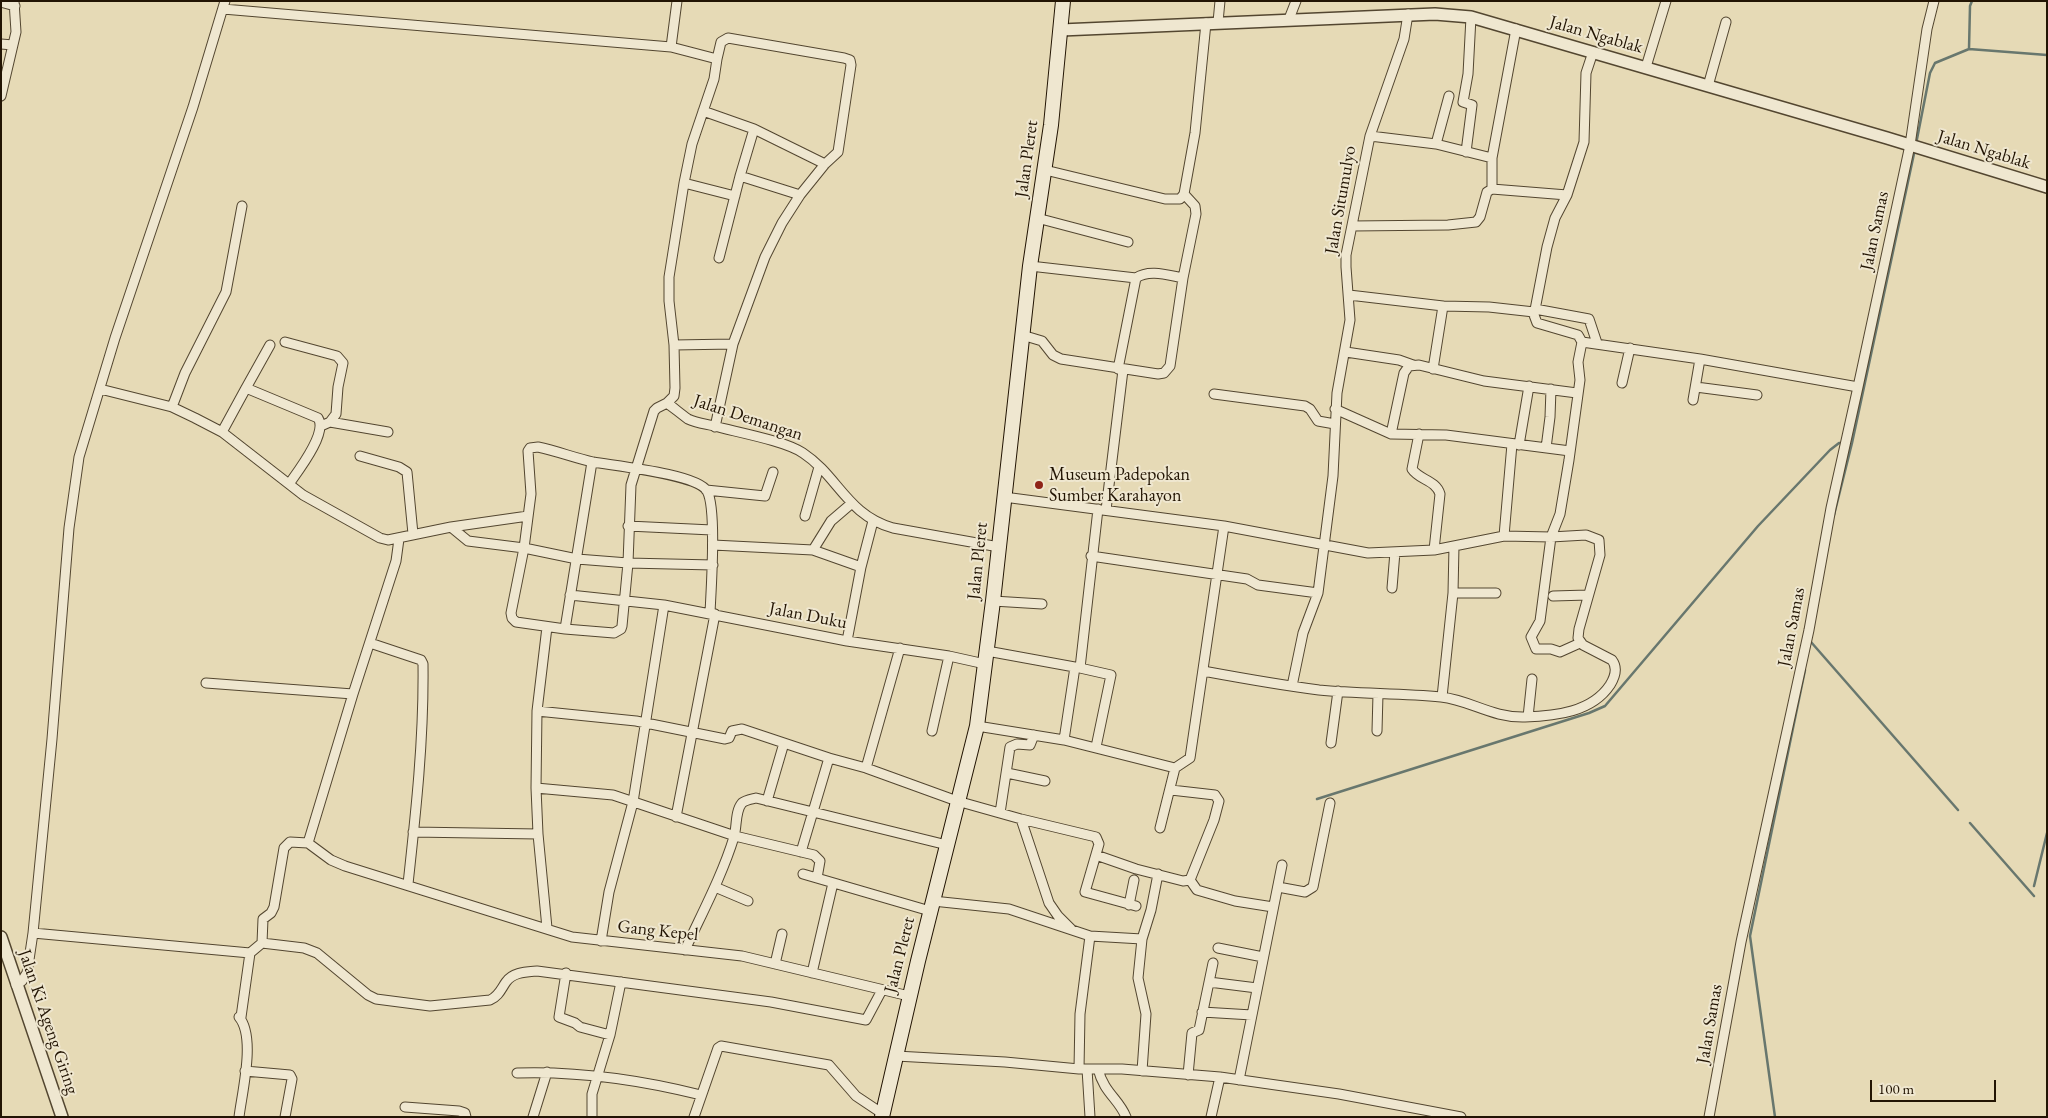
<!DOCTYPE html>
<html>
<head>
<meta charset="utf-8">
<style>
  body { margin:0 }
  #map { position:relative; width:2048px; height:1118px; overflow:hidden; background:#e6dab6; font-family:"EB Garamond",serif }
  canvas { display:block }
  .frame { position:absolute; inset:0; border:2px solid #221403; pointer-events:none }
  .scale { position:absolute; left:1870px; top:1080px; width:126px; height:22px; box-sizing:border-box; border:2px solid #221403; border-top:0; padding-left:6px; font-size:15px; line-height:18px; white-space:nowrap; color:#221403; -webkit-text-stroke:4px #efe7d0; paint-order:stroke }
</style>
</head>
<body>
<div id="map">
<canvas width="2048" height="1118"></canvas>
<div class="frame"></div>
<div class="scale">100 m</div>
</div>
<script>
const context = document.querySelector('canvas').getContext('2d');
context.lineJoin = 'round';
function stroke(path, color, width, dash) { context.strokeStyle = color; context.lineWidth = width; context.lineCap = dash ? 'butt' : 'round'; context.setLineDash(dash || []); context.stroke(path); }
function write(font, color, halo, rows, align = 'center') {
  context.font = font + ' "EB Garamond",serif'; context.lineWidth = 4; context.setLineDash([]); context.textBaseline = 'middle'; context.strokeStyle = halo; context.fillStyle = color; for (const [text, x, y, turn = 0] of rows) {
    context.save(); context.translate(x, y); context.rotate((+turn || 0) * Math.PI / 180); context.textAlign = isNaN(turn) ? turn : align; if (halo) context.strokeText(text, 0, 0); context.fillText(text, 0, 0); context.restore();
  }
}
stroke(new Path2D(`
  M 1969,49 L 2047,55
  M 1916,144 L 1930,73 L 1935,63 L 1969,49 L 1970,6 L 1972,1
  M 1834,515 L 1852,443 L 1915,149
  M 1811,642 L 1958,810
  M 1317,799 L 1589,713 L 1605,706 L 1758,526 L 1830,450 L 1839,443 L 1843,443
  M 1970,823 L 2034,896
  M 2034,886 L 2047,833
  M 1775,1117 L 1750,936 L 1805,670`), '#68776e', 2.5);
const minor = new Path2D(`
  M 677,1 L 671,47 L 717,59 L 714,79 L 692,144 L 684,183 L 669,277 L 669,301 L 674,345 L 675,388 L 674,396 L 667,403 C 674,408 681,414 688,419 C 696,423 706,424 714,426 C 736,432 786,441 803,453 C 838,476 847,515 893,528 L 999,547
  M 1,2 L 15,6
  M 223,9 L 671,47
  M 1289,19 L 1296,1
  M 1218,22 L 1220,1
  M 1,44 L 13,45
  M 1646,67 L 1666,1
  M 1708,86 L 1726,22
  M 1,96 L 16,32 L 14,1
  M 703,111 L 754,129 L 825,164
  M 1370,136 L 1436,144 L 1492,158
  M 1436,144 L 1449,96
  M 1466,152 L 1472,105 L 1463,102 L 1468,74 L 1471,17
  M 1045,170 L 1165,199 L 1180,199 L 1184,194 L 1195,133 L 1206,23
  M 740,176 L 800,195
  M 684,183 L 735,196
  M 1492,189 L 1567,195
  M 1037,218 L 1128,242
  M 1352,226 L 1448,225 L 1476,222 L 1480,217 L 1487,192 L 1492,189 L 1492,158 L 1516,29
  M 719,258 L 740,176 L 754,129
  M 1030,266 L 1136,278 C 1149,269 1167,275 1183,278
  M 1349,295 L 1443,306 L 1489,307 L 1534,312
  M 1535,309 L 1589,319 L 1597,343
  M 1022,335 L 1042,341 L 1053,355 L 1061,359 L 1158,374 L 1164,373 L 1170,366 L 1183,278 L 1196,214 L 1195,206 L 1184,194
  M 285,342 L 337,356 L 343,363 L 338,387 L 336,414 L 330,422 L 321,426
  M 1582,342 L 1700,359 L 1858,387
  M 674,345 L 733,344
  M 1346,352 L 1399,360 L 1413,365
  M 1118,369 L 1136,278
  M 1433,369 L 1443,306
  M 1622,383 L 1630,348
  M 1696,387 L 1757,395
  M 246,388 L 270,345
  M 100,389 L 172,407 L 195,418 L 222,432 L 303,495 L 380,538 L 388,540 L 451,527 L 528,516
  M 1214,394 L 1305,406 L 1310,409 L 1318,421 L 1335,424
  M 1693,400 L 1700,359
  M 172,407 L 185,373 L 226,292 L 242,206
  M 1335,409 L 1391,434 L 1446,435 L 1570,451
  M 330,422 L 388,432
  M 715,427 L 733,344 L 765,257 L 782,223 L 800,195 L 825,164 L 838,152 L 851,65 L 850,60 L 844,58 L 728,38 L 721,42 L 717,59
  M 222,432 L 246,388 L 318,418 C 328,433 298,471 289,484
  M 1391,434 L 1404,373 L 1409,366 L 1419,365 L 1484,381 L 1577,393
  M 1419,434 L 1412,469 C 1419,480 1436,480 1440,494 L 1434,550
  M 1519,445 L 1529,386
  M 1546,448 L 1550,417 L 1551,389
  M 360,456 L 399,467 L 407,472 L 413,534
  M 706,490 L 765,496 L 773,472
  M 1004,497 L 1224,526 L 1368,553 L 1434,550 L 1504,536 L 1551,537 L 1586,535 L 1599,540 L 1600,555 L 1579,629 L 1578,638 L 1583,645 L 1612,660 C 1618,668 1615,677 1610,685 C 1592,712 1556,716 1525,717 C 1492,718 1470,700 1441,697 C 1400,693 1359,694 1319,690 C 1280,685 1241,678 1203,671
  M 1106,510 L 1123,370
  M 805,516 L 819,467
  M 628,526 L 712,530
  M 451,527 L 468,541 L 524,548 L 511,613 L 512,618 L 516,622 L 565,629 L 614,633 L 621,629 L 622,626 L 628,563 L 631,485 L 654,411 L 657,408 L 667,403
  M 1504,536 L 1512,444
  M 713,545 L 813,550 L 861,567
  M 813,550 L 831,521 L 852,503
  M 1091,556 L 1247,579 L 1258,585 L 1318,593
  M 1392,588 L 1395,552
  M 1453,593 L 1496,593
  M 570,595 L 664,605 L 847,641 L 949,656 L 985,664
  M 1553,596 L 1588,595
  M 993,601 L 1042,604
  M 710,613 C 711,590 717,508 707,491 C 697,474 615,466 593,462 C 575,458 557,451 538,447 L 530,448 L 528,451 L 531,494 L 524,548 L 577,559 L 628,563 L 713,565
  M 547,627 L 537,711 L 636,721 L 725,739 L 729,738 L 732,731 L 742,729 L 829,758
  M 565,629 L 592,462
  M 847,641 L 861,567 L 873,521
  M 370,643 L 421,660 L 423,664 C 424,738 416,811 408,884
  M 1580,643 L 1560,652 L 1551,649 L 1536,649 L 1531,637 L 1540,621 L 1551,537 L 1560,514 L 1569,460 L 1580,380 L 1578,362 L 1582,342 L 1578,335 L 1537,323 L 1534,315 L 1547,247 L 1555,218 L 1567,195 L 1584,142 L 1586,73 L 1593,52
  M 987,651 L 1080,668 L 1111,675 L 1096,747
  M 1080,668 L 1098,509
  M 206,683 L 353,694
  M 1292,686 L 1303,633 L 1318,593 L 1333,476 L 1337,393 L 1350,320 L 1346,267 L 1346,255 L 1370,136 L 1404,39 L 1408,14
  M 1442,697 L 1453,593 L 1454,546
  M 537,711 L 536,788 L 538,834 L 547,928
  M 1528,717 L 1532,679
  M 977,726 L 1064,740 L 1175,768
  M 932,731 L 949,656
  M 1377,731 L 1378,694
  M 1064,740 L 1075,667
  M 1331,743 L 1338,691
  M 866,768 L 900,648
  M 1007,773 L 1045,781
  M 536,788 L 613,795 L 735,836 L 814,855 L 820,861 L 817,878
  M 767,801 L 784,743
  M 1000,813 L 1010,747 L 1017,744 L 1030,745 L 1034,735
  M 676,817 L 715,614
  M 1021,819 L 1049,903 L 1058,916 L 1071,929
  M 1160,828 L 1175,768 L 1190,758 L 1224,526
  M 413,832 L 538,834
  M 308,843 L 331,860 L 345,866 L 572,937 L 742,956 L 909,996
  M 801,852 L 829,758 L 866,768 L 957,801 L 1021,819 L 1096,837 L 1099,844 L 1085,892 L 1136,906
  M 1096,855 L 1136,869 L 1183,881 L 1190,880 L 1214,820 L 1219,801 L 1215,795 L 1171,790
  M 803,874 L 930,911
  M 1190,880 L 1197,890 L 1235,901 L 1273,907
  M 715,887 L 748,901
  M 1278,887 L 1305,892 L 1313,887 L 1330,803
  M 933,901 L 1009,909 L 1090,936
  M 1129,905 L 1134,880
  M 33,933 L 250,953
  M 601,941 L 609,892 L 633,802 L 664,605
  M 262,943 L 304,948 L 317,953 L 368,995 L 376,999 L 430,1006 L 490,1000 C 499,996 501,989 506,982 C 513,972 526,972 537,971 L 771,1002 L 866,1020 L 882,990
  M 1218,948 L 1263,957
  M 685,950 C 702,913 722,876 734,837 C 737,827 735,811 742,803 C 745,800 752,799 756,798 L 947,845
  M 775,964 L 782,934
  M 566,973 L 559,1017 L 575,1023 L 580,1027 L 610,1035
  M 812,973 L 833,883
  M 1209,982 L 1257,988
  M 16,985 L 22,981 L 27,973 L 33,933 L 52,739 L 69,528 L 79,457 L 115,338 L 193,107 L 225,1
  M 1202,1012 L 1252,1015
  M 896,1056 L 1005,1062 L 1079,1069 L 1122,1069 L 1220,1077 L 1339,1094 L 1461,1117
  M 1079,1069 L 1080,1014 L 1090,936 L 1142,939
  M 1087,1069 L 1090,1117
  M 1098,1069 C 1104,1093 1119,1099 1126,1117
  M 245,1071 L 290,1075 L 292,1079 L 285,1117
  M 1142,1071 L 1146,1014 L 1138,978 L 1142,939 L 1151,910 L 1158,874
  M 517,1073 C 579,1071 641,1080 701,1095
  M 1188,1075 L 1192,1033 L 1199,1030 L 1213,963
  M 1239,1080 L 1282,865
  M 405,1107 L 459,1111 L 465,1113 L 466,1117
  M 239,1117 C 242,1092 256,1037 239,1017 L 241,1017 L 250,953 L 262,943 L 263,919 L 271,913 L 274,907 L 284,848 L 290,842 L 308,843 L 353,694 L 396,561 L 399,539
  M 533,1117 L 547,1072
  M 592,1117 L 592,1094 L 610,1035 L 621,982
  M 694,1117 L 718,1048 L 721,1046 L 829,1065 L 856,1096 L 883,1114
  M 1211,1117 L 1220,1077
  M 1709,1117 L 1741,942 L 1809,630 L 1831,508 L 1858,387 L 1910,145 L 1927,29 L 1934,1`);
const tertiary = new Path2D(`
  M 1061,30 L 1435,14 L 1471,17 L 1887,138 L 2047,187
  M 1,937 L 62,1117`);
const secondary = new Path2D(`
  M 882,1117 L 918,961 L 977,726 L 993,601 L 1030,266 L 1051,125 L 1063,1`);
stroke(minor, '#534630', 11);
stroke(tertiary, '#534630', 14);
stroke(secondary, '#221403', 16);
stroke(minor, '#efe7d0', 9);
stroke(tertiary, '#efe7d0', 11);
stroke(secondary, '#efe7d0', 14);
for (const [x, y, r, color] of [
  [1039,485,5,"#8f2418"]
]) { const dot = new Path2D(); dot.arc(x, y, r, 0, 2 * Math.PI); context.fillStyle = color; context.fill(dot); stroke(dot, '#efe7d0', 2); }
write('18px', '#221403', '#efe7d0', [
  ["Jalan Ngablak",1596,35,16],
  ["Jalan Ngablak",1984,150,17],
  ["Jalan Pleret",1027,159,-82],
  ["Jalan Situmulyo",1341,200,-80],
  ["Jalan Samas",1875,231,-78],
  ["Jalan Demangan",748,418,18],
  ["Jalan Pleret",978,561,-84],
  ["Jalan Duku",808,616,11],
  ["Jalan Samas",1792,627,-79],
  ["Gang Kepel",658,931,6],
  ["Jalan Pleret",900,955,-76],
  ["Jalan Ki Ageng Giring",48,1022,71],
  ["Jalan Samas",1710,1024,-80]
]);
write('18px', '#221403', '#efe7d0', [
  ["Museum Padepokan",1049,475],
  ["Sumber Karahayon",1049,496]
], 'left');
</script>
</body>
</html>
